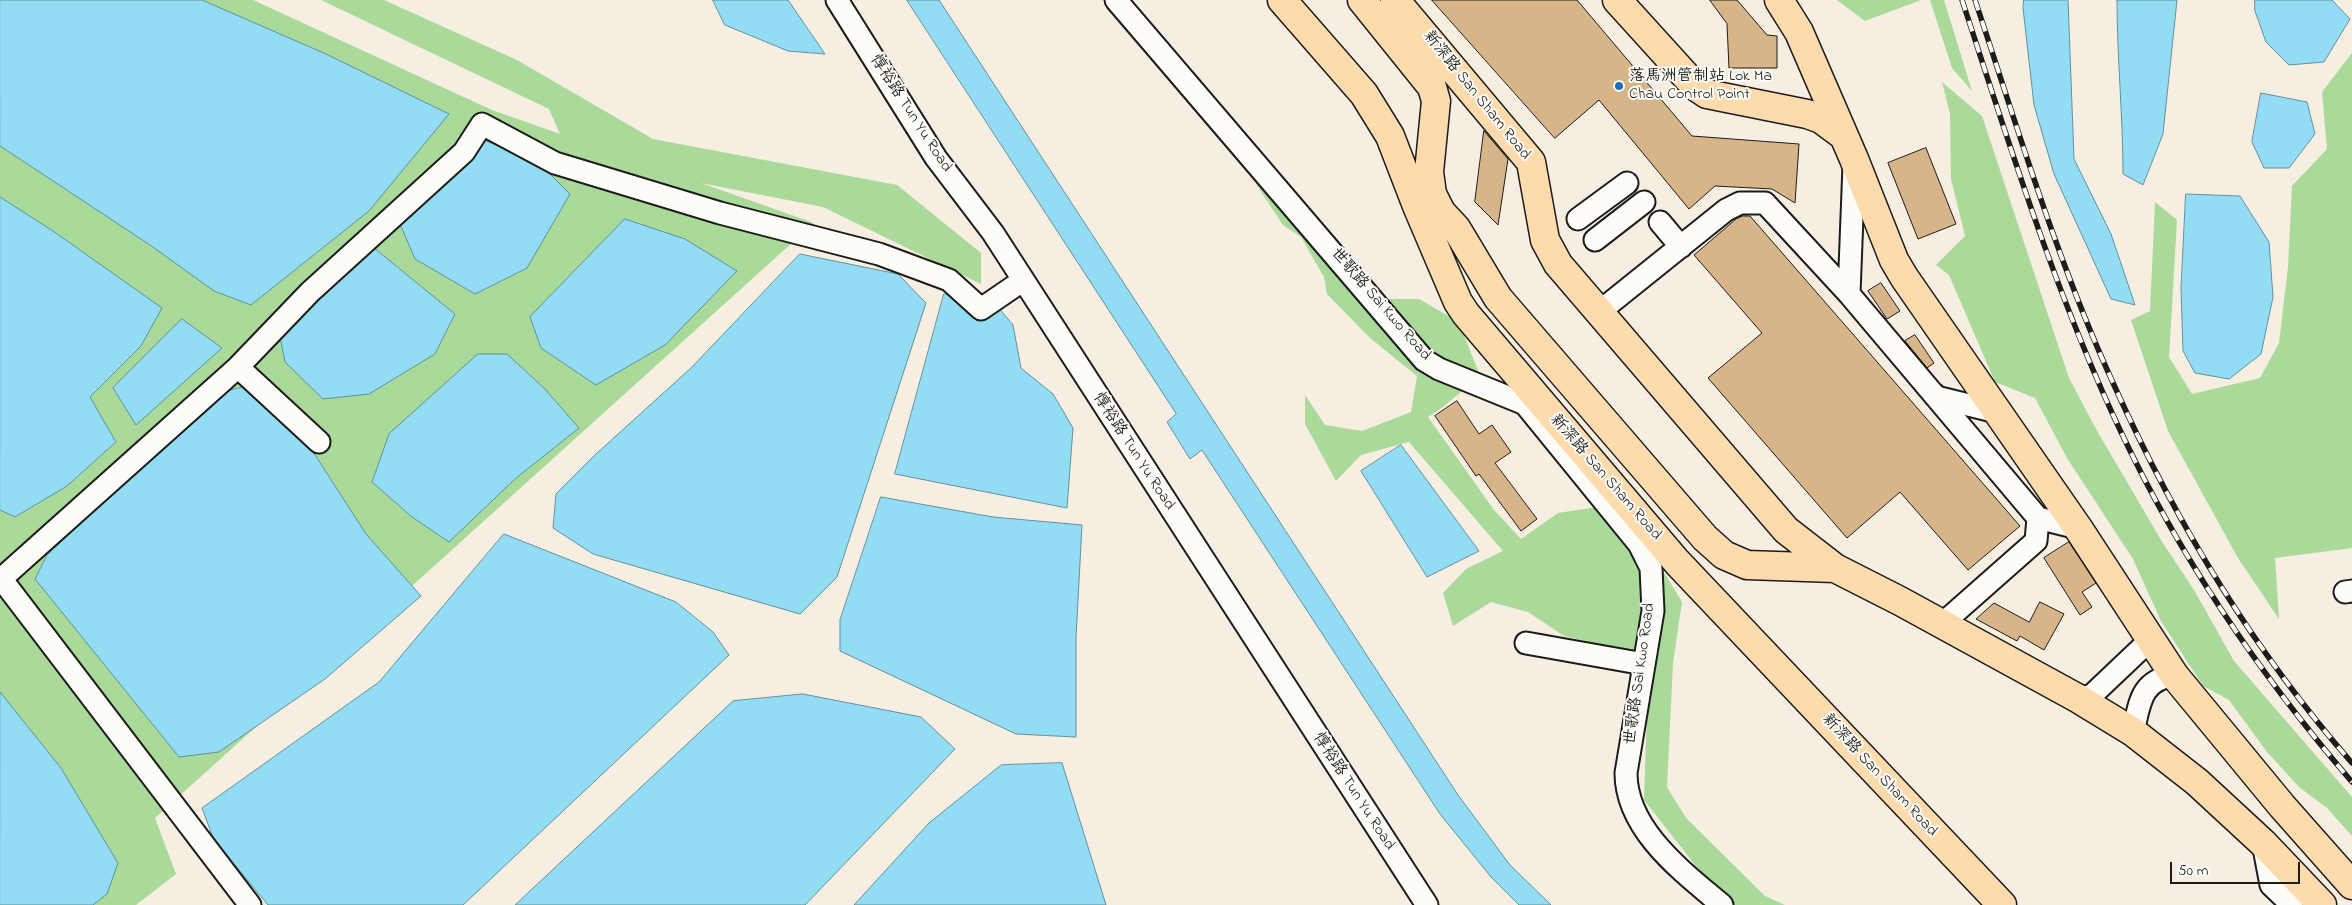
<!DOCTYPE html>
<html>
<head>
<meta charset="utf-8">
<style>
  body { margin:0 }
  #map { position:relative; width:2352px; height:905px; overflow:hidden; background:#f5eee1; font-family:"Indie Flower",sans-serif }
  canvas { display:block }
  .scale { position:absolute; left:2170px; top:862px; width:130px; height:22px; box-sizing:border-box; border:2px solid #1c1c1c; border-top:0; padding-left:6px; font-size:15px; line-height:18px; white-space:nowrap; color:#1c1c1c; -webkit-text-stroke:4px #fdfcf7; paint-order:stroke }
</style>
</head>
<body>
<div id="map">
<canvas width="2352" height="905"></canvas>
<div class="scale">50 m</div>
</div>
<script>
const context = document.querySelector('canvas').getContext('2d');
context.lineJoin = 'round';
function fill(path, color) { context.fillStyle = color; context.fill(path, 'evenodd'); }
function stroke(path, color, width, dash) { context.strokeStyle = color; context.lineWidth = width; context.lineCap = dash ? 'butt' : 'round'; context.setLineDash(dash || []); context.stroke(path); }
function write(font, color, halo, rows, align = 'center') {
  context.font = font + ' "Indie Flower","LXGW WenKai TC",sans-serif'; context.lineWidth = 4; context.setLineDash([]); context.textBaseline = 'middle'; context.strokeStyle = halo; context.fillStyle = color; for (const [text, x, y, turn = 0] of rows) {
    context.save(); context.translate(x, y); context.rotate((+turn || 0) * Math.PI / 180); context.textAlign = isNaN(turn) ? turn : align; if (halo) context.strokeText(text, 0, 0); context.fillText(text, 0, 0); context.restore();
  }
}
fill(new Path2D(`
  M 0,0 L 253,0 L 492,110 L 560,134 L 549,109 L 321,0 L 384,0 L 517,60 L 653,139 L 897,185 L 981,253 L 981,284 L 823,207 L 701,183 L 814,223 L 155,818 L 176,874 L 136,905 L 0,905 Z
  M 1837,0 L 1921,0 L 1865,21 Z
  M 1930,0 L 1944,0 L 1972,91 L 1952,68 Z
  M 2352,53 L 2352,548 L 2275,558 L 2279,619 L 2238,558 L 2168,431 L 2131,320 L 2150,311 L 2155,202 L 2177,220 L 2169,357 L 2192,394 L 2260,378 L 2279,343 L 2288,267 L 2292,186 L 2327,149 L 2322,92 Z
  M 1942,82 L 1982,116 L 2069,378 L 2096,429 L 2161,540 L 2194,590 L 2234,661 L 2352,797 L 2352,836 L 2327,808 L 2299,787 L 2267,752 L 2229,700 L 2203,686 L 2161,621 L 2133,559 L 2067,458 L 2035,398 L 1995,382 L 1949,275 L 1936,265 L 1965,236 L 1951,179 L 1950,114 Z
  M 1268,168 L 1378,299 L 1419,299 L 1459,322 L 1480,376 L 1443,407 L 1428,417 L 1494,510 L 1521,539 L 1558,513 L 1597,507 L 1655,558 L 1682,602 L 1673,663 L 1667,787 L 1686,818 L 1765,896 L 1785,905 L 1734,905 L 1714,889 L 1644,800 L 1648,682 L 1624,650 L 1564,636 L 1528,612 L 1491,602 L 1453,626 L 1443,593 L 1466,569 L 1503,551 L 1409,442 L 1361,455 L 1336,481 L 1305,424 L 1305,395 L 1325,425 L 1362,431 L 1411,412 L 1417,376 L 1370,338 L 1327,294 L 1324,277 L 1301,237 L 1283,225 L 1256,184 Z`), '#a9da9a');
const water = new Path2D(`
  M 0,0 L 202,0 L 326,54 L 449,114 L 369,211 L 251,305 L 214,291 L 150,245 L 0,146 Z
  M 713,0 L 788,0 L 825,54 L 788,51 L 725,25 Z
  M 907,0 L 939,0 L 1458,795 L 1510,865 L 1551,905 L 1519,905 L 1491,877 L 1440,814 L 1202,450 L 1190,459 L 1167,422 L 1176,414 Z
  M 2024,0 L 2068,0 L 2074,159 L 2111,234 L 2135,305 L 2111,299 L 2054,174 L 2034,105 L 2023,8 Z
  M 2117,0 L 2177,0 L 2163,134 L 2143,185 L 2123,174 C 2123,116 2117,58 2117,0 Z
  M 2255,0 L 2332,0 L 2350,19 L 2324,62 L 2289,65 L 2266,42 L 2255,11 Z
  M 2261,93 L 2307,102 L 2315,134 L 2289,168 L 2264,168 L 2252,142 Z
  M 469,134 L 538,162 L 570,194 L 527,268 L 475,294 L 415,259 L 397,217 Z
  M 2186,194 L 2240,196 L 2269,242 L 2273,297 L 2261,354 L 2229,379 L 2195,373 L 2183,351 L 2181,288 Z
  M 0,197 L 53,231 L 162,308 L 141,346 L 90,397 L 116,442 L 67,486 L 15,517 L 0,510 Z
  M 625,219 L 685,239 L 737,271 L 665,345 L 596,385 L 541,348 L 530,317 Z
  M 374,248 L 455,314 L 435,354 L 369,394 L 323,399 L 285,362 L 280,337 Z
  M 800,254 L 898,274 L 926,303 L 837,577 L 800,614 L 593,554 L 553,528 L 556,494 L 596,454 L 691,368 Z
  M 944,294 L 987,294 L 1013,325 L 1021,368 L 1053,394 L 1073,428 L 1067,508 L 895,474 Z
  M 182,319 L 222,348 L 136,425 L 113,388 Z
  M 478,354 L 507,354 L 544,388 L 579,428 L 515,479 L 449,542 L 412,517 L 372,482 L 389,434 Z
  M 268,382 L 366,534 L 421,596 L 325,679 L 219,752 L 179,757 L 35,579 L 47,555 L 221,392 Z
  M 1401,445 L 1479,551 L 1427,577 L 1361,471 Z
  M 881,497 L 993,517 L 1082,525 L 1076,637 L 1076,737 L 1016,734 L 840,651 L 840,620 Z
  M 504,534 L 676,602 L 713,632 L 729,655 L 463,905 L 268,905 L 214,840 L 202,808 L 379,682 Z
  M 0,692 L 61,768 L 118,863 L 107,894 L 93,905 L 0,905 Z
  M 803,694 L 921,717 L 955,749 L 805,905 L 515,905 L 733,701 Z
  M 1062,763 L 1106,905 L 854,905 L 929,823 L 1001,765 Z`);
fill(water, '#92ddf3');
stroke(water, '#63909d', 1);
const building = new Path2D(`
  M 1432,0 L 1577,0 L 1692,136 L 1799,144 L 1795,203 L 1772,189 L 1715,186 L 1689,209 L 1599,100 L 1555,138 Z
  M 1710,0 L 1737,0 L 1767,35 L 1777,36 L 1777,68 L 1729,68 L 1727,24 Z
  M 1484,131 L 1508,159 L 1498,225 L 1475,202 Z
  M 1926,148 L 1956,224 L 1918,239 L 1888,163 Z
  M 1743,216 L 1750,216 L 2020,526 L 1968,570 L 1900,492 L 1847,538 L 1708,378 L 1762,333 L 1694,255 L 1736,219 Z
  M 1881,283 L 1900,311 L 1887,319 L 1868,291 Z
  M 1915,335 L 1934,363 L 1927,368 L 1905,341 Z
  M 1457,401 L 1479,434 L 1492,425 L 1511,452 L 1495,463 L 1537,519 L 1521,531 L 1479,474 L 1476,476 L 1435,416 Z
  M 2069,542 L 2096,583 L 2082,592 L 2092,607 L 2080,615 L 2044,558 Z
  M 2040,602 L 2064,614 L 2044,650 L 2020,636 L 2017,641 L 1976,619 L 1994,603 L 2029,622 Z`);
fill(building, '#d7b589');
stroke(building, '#1c1c1c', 1);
const minor = new Path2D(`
  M 837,0 L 936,158 L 993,233 L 1427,905
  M 1116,0 L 1424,360 L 1439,369 L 1525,404 L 1639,544 L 1651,568 L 1653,611 L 1626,773 C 1626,830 1683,872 1722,905
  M 1578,219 L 1627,183
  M 1660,222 L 1681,247
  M 1595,240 L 1644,202
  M 1849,294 L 1854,165
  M 1599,312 L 1726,210 L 1740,203 L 1765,203 L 1849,294 L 2038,518 L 2078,528
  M 238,367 L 319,442
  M 1934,394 L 1936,397 L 1997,412
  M 0,577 L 250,905
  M 0,580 L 238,367 L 310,292 L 464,152 L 482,124 L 555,163 L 720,213 L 879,254 L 949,280 L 981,309 L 1022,281
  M 2345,592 L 2352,591
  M 1942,624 L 2036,541 L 2038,518
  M 1526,643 L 1644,664
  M 2079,699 L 2092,695 L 2150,640
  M 2133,732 C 2140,703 2140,681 2174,675
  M 2263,843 L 2271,885 L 2292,905`);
const major = new Path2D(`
  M 1282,0 L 1364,94 L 1390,136 L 1417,206 L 1458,302 L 1466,314 L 1677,562 L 2002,905
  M 1362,0 L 1432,87 L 1436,101 L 1429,172 L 1432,194 L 1441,212 L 1456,228 L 1498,298 L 1705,538 L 1724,555 L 1747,565 L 1835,568
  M 1395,0 L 1531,162 L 1545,240 L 1558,264 L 1786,530 L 1835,568 L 1900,601 L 2079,699 L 2133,732 L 2197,782 L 2263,843 L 2322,905
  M 1617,0 L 1695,86 L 1707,94 L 1807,114 L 1821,119 L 1844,136
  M 1779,0 L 1799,32 L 1854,159 L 1894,260 L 1904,277 L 2078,528 L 2174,675 L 2282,806 L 2352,885`);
stroke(minor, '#1c1c1c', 25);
stroke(major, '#1c1c1c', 31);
stroke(minor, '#fdfcf7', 21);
stroke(major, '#fedbac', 28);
const rail = new Path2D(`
  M 1962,0 C 2010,146 2055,293 2121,432 C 2181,559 2261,676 2352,782
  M 1975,0 C 2018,129 2057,261 2114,385 C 2175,521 2254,651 2352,763`);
stroke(rail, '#1c1c1c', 5.5);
stroke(rail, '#fdfcf7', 4, [11]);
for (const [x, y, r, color] of [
  [1619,86,5,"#1f6fb2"]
]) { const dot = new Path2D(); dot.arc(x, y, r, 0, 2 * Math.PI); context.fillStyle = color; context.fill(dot); stroke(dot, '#fdfcf7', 2); }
write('16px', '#1c1c1c', '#fdfcf7', [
  ["落馬洲管制站 Lok Ma",1629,77],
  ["Chau Control Point",1629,95]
], 'left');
write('16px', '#1c1c1c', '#fdfcf7', [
  ["新深路 San Sham Road",1476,96,51],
  ["惇裕路 Tun Yu Road",910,114,57],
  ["世歌路 Sai Kwo Road",1380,305,49],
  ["惇裕路 Tun Yu Road",1133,452,57],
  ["新深路 San Sham Road",1605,478,49],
  ["世歌路 Sai Kwo Road",1641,674,-82],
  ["新深路 San Sham Road",1879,776,47],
  ["惇裕路 Tun Yu Road",1353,792,57]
]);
</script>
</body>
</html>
